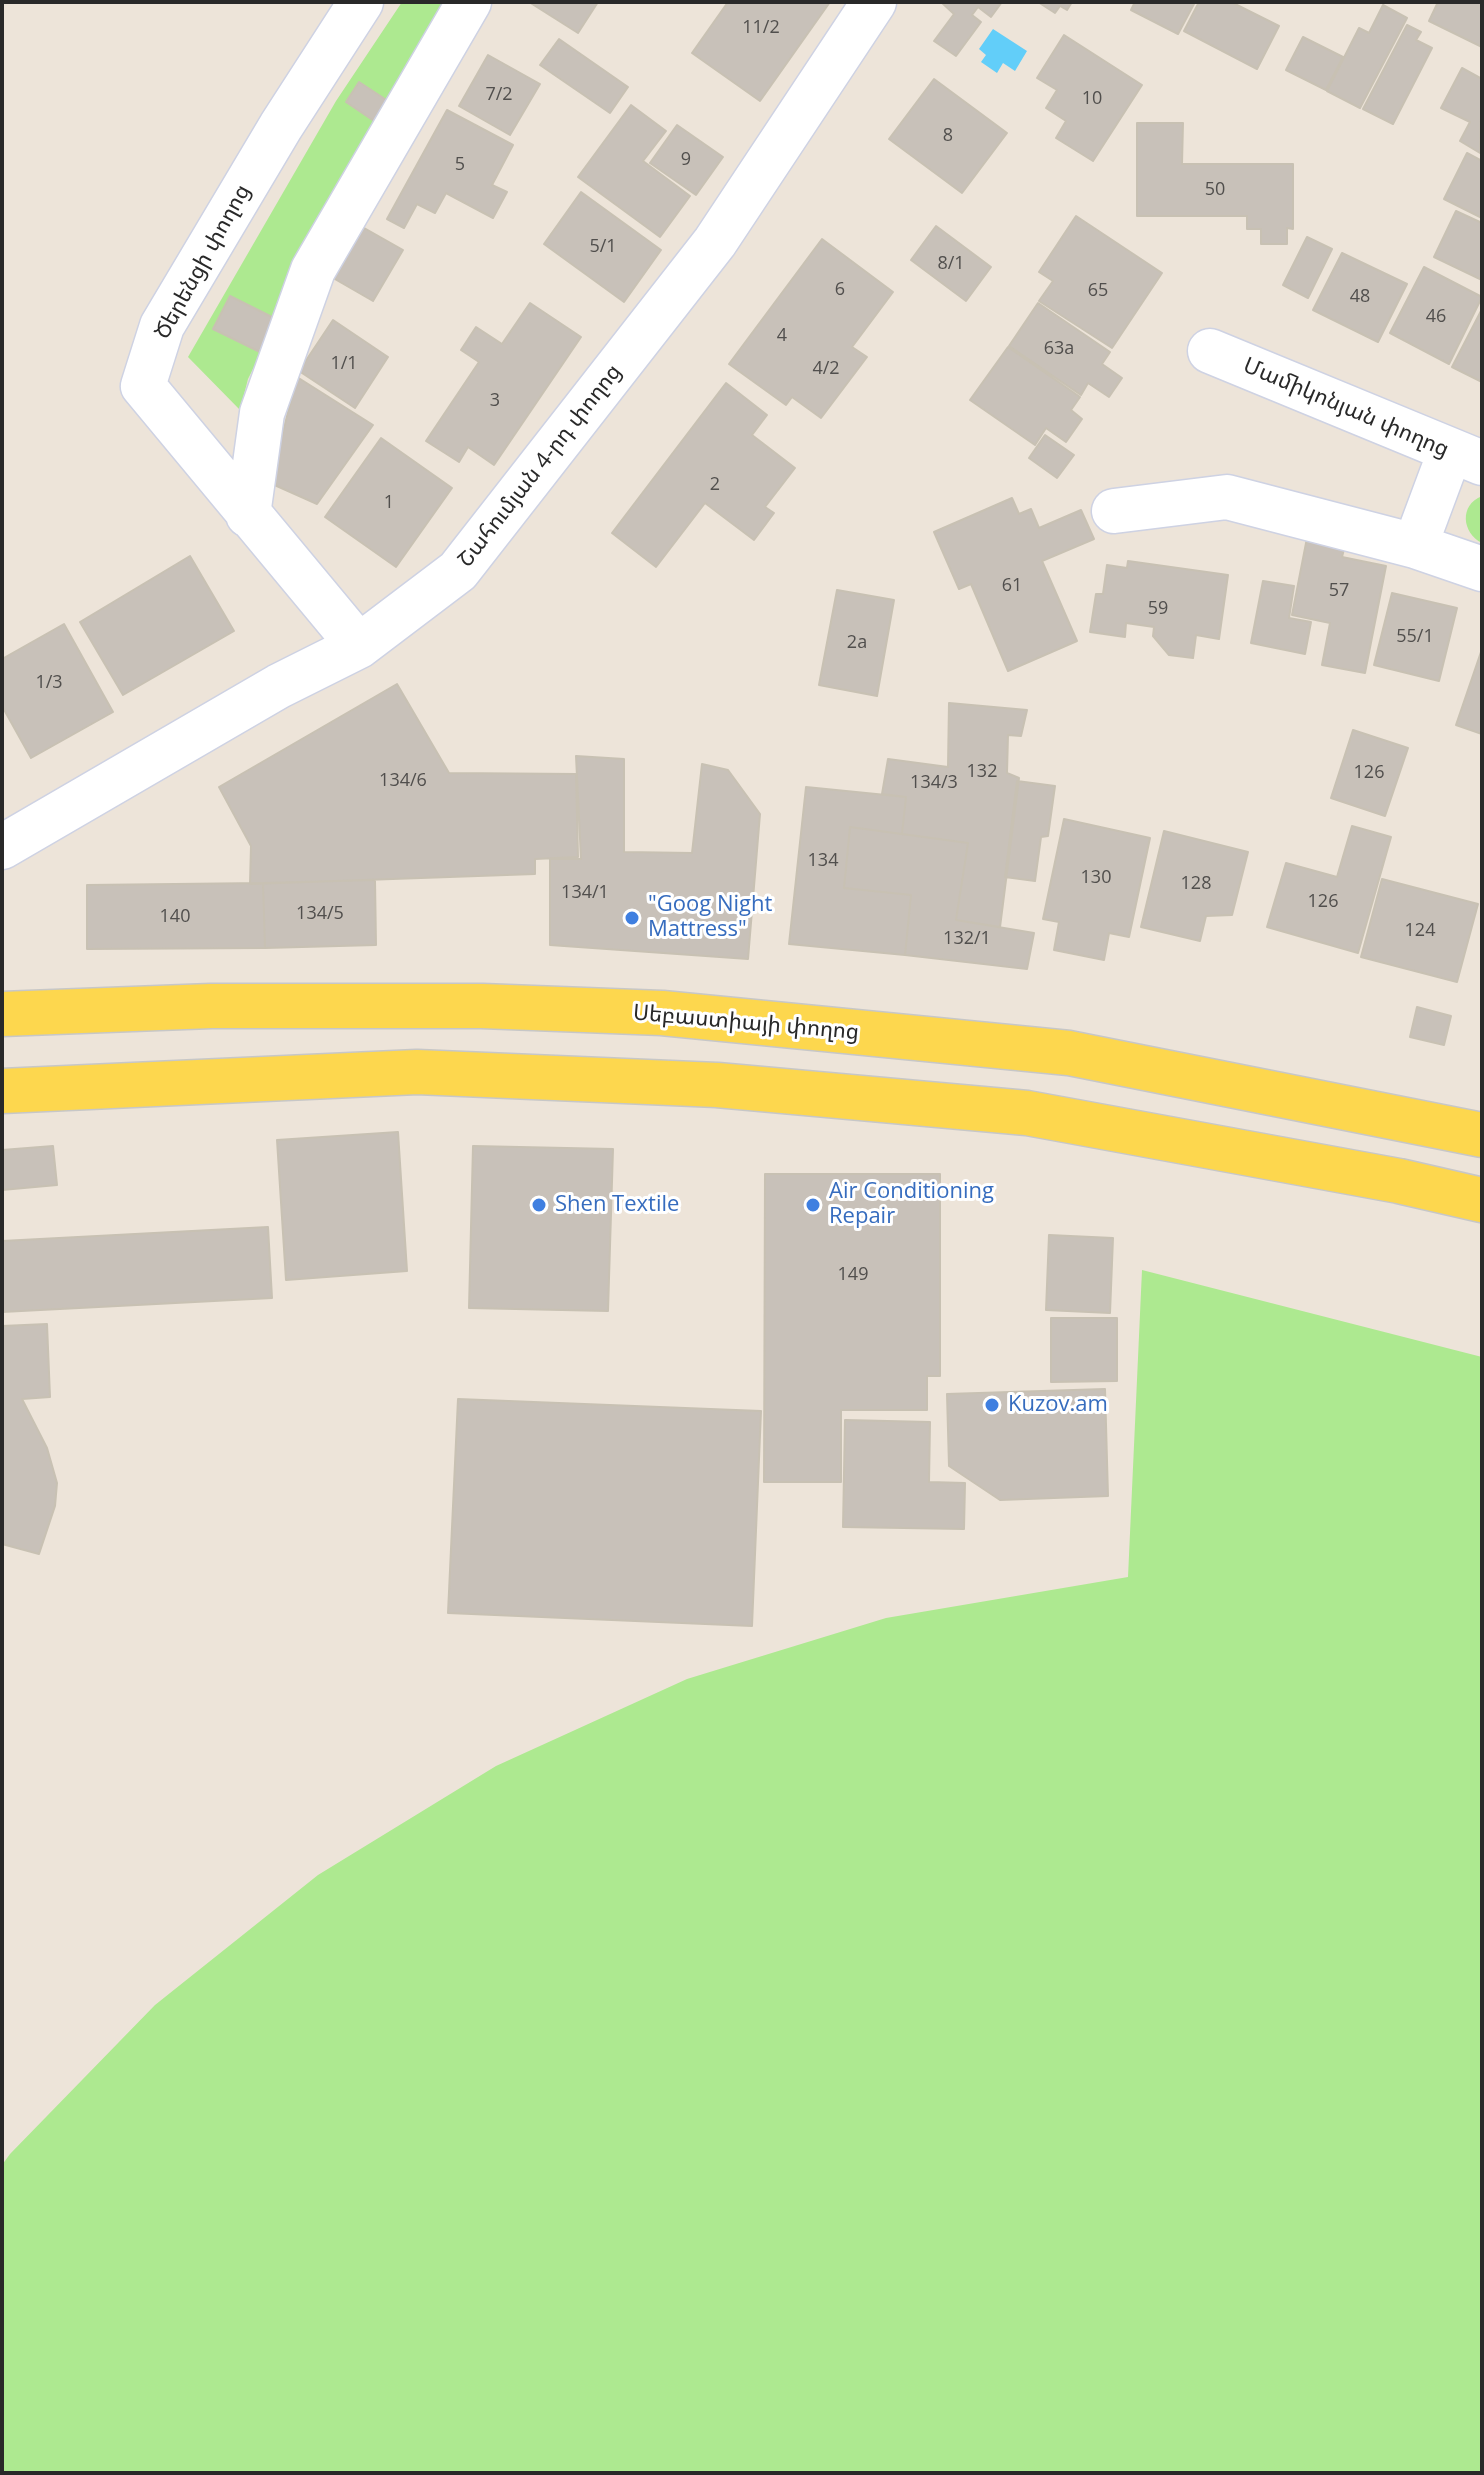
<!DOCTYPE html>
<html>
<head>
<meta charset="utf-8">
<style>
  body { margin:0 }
  #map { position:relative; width:1484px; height:2475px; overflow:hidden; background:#ede4d9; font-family:"Open Sans",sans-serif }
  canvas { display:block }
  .frame { position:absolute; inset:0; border:4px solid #292929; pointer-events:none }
</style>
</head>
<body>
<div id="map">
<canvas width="1484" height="2475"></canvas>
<div class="frame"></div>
</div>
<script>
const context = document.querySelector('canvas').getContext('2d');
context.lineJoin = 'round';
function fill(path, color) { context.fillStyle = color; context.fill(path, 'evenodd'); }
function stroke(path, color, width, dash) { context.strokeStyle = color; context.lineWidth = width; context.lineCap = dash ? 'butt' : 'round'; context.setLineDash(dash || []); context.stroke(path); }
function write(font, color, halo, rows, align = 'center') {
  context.font = font + ' "Open Sans","Noto Sans Armenian",sans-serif'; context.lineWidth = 6; context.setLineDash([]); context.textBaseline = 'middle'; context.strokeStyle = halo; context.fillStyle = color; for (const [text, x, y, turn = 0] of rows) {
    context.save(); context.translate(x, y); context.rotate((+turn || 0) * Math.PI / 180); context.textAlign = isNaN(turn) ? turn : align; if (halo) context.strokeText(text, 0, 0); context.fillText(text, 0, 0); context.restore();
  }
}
fill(new Path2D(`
  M 402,2 L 457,2 L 287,301 L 248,379 L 240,410 L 188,357 L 336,101 Z
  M 1482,496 L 1482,543 C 1462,533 1459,505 1482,496 Z
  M 1142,1270 L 1482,1357 L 1482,2473 L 2,2473 L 2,2165 L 10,2154 L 155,2005 L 318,1875 L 496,1766 L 687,1679 L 886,1618 L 1128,1577 Z`), '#ade990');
fill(new Path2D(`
  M 993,29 L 1027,51 L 1015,71 L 1003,63 L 997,73 L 981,62 L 986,55 L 979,49 Z`), '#62cef9');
const building = new Path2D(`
  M 529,2 L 598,2 L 578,33 Z
  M 728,2 L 830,2 L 760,101 L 692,53 Z
  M 941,2 L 1002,2 L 991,17 L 978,7 L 972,15 L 981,22 L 956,56 L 934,41 L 954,14 Z
  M 1038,2 L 1072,2 L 1067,10 L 1060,6 L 1055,13 Z
  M 1135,2 L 1195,2 L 1178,34 L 1131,10 Z
  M 1199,2 L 1231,2 L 1279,26 L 1257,69 L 1184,31 Z
  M 1438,2 L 1482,2 L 1482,47 L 1429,21 Z
  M 1383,5 L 1407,18 L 1360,108 L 1327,91 L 1359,28 L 1369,33 Z
  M 1407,25 L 1421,32 L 1416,40 L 1432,48 L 1393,124 L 1363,109 Z
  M 1064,35 L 1142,85 L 1093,161 L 1056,138 L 1066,121 L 1046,108 L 1057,90 L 1037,78 Z
  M 1303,37 L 1343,57 L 1326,90 L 1286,70 Z
  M 559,39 L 628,87 L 610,113 L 540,65 Z
  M 488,55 L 540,84 L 510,135 L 459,106 Z
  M 1462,68 L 1482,79 L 1480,153 L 1460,141 L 1470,122 L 1441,108 Z
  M 934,79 L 1007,133 L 962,193 L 889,139 Z
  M 359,82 L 391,103 L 377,123 L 346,102 Z
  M 631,105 L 666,131 L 643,161 L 690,196 L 660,237 L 578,177 Z
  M 447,110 L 513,145 L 492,185 L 507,192 L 493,218 L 446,193 L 435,213 L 417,204 L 404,228 L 387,219 Z
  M 1137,123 L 1183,123 L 1182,164 L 1293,164 L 1293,229 L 1287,228 L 1287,244 L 1261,244 L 1261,229 L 1247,229 L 1247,216 L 1137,216 Z
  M 677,125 L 723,157 L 696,195 L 650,163 Z
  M 1467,153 L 1482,161 L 1482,218 L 1444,199 Z
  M 581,192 L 661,250 L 624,302 L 544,244 Z
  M 1456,211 L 1482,223 L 1482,280 L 1434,257 Z
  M 1076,216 L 1162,273 L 1112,348 L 1039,301 L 1053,281 L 1039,272 Z
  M 350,220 L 403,250 L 373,301 L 321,271 Z
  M 936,226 L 991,267 L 966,301 L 911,260 Z
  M 1307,237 L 1332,249 L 1308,298 L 1283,285 Z
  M 822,239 L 893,292 L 852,347 L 867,357 L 821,418 L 792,397 L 786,405 L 729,364 Z
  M 1342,253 L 1407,284 L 1378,342 L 1313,310 Z
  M 1424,267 L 1482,297 L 1449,364 L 1390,333 Z
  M 230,296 L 280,321 L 264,354 L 213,329 Z
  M 530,303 L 581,337 L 494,465 L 468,447 L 459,462 L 426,441 L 479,362 L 461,350 L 476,327 L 502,344 Z
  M 1038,303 L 1110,352 L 1102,364 L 1122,378 L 1109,397 L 1088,383 L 1081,395 L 1009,346 Z
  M 1482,309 L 1482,382 L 1452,367 Z
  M 333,320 L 388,357 L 355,408 L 299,371 Z
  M 1008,347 L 1080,397 L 1071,410 L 1082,419 L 1066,442 L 1046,428 L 1035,445 L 970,400 Z
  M 297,377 L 373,425 L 317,504 L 270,483 Z
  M 726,383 L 767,415 L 752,435 L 795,468 L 765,507 L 774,513 L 754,540 L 705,503 L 656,567 L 612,533 Z
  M 1045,435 L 1074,455 L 1057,478 L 1029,458 Z
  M 381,438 L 452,488 L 396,567 L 325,517 Z
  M 1012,498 L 1019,514 L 1031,509 L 1039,528 L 1081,510 L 1094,539 L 1042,561 L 1077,641 L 1008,671 L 971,584 L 959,589 L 934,532 Z
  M 1307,538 L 1345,545 L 1342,557 L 1386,566 L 1365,673 L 1322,665 L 1330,623 L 1292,615 Z
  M 190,556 L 234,631 L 123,695 L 80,622 Z
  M 1128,561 L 1228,575 L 1219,639 L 1196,635 L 1193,658 L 1169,655 L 1153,636 L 1154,627 L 1126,623 L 1125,637 L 1090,632 L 1096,594 L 1103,594 L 1107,565 L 1127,568 Z
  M 1263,581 L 1294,586 L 1289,618 L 1311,622 L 1305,654 L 1251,643 Z
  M 837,590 L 894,600 L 877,696 L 819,685 Z
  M 1392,593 L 1457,608 L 1439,681 L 1374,665 Z
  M 64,624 L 113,712 L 31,758 L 2,706 L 2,659 Z
  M 1482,649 L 1482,734 L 1456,725 Z
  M 397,684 L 449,773 L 576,774 L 578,857 L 535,859 L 535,874 L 250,884 L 251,846 L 219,787 Z
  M 949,703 L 1027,710 L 1021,736 L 1008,735 L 1007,773 L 1019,778 L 1000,927 L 956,920 L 968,843 L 902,834 L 906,797 L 882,794 L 888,759 L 948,767 Z
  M 1353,730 L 1408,748 L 1385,816 L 1331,798 Z
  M 576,756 L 624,759 L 624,852 L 692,853 L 702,764 L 728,770 L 760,814 L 748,959 L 550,945 L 550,859 L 581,859 Z
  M 1017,781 L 1055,786 L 1048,836 L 1041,837 L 1035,881 L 1005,877 Z
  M 806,787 L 906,797 L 902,834 L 850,827 L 844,888 L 911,895 L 905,955 L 789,944 Z
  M 1064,819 L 1150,838 L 1129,937 L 1109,933 L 1104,960 L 1054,950 L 1059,922 L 1043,919 Z
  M 1352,826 L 1391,837 L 1358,953 L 1267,927 L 1286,863 L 1337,877 Z
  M 850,827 L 968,843 L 956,920 L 1034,933 L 1027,969 L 905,955 L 911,895 L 844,888 Z
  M 1164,831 L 1248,852 L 1232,915 L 1206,916 L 1200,941 L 1141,927 Z
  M 1382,879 L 1478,904 L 1457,982 L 1361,957 Z
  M 375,880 L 376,945 L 265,948 L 263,883 Z
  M 263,883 L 265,948 L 87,949 L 87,885 Z
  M 1417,1007 L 1451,1016 L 1444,1045 L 1410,1037 Z
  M 398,1132 L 407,1271 L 286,1280 L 277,1140 Z
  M 53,1146 L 57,1185 L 2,1190 L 2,1150 Z
  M 473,1146 L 613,1149 L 608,1311 L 469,1308 Z
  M 765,1174 L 940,1174 L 940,1376 L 927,1376 L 927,1410 L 841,1410 L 841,1482 L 764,1482 Z
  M 268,1227 L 272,1298 L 2,1312 L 2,1241 Z
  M 1049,1235 L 1113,1238 L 1110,1313 L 1046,1310 Z
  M 1051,1318 L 1117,1318 L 1117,1381 L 1051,1382 Z
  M 47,1324 L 50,1397 L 22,1399 L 47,1448 L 57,1483 L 55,1506 L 39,1554 L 2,1544 L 2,1326 Z
  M 1105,1389 L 1108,1496 L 1000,1500 L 949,1466 L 947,1394 Z
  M 458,1399 L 761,1411 L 752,1626 L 448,1613 Z
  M 845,1420 L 930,1422 L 929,1482 L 965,1483 L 964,1529 L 843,1527 Z`);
fill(building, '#c8c1b9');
stroke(building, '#c8c1b3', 2);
const minor = new Path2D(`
  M 1210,351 L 1482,463
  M 1114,511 L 1227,497 L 1415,546 L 1482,569
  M 248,515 L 262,413 L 313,270 L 469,2
  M 1415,546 L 1450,452
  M 359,646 L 143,386 L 162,326 L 281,126 L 361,2
  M 2,847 L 279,686 L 359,646 L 458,571 L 715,242 L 874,2`);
const primary = new Path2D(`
  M 2,1014 L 211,1006 L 482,1006 L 662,1013 L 1069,1053 L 1482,1135
  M 2,1091 L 417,1072 L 717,1085 L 1027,1113 L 1399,1181 L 1482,1200`);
stroke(minor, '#ced2e3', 47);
stroke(primary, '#c7c7c7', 47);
stroke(minor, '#fff', 44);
stroke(primary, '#fdd74e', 44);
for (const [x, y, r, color] of [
  [632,918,8,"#3f7fe0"],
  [539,1205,8,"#3f7fe0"],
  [813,1205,8,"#3f7fe0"],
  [992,1405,8,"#3f7fe0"]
]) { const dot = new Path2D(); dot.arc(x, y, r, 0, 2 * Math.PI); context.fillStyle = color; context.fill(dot); stroke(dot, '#fff', 3); }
write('18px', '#514f4d', null, [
  ["11/2",761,28],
  ["7/2",499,95],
  ["10",1092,99],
  ["8",948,136],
  ["9",686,160],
  ["5",460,165],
  ["50",1215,190],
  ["5/1",603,247],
  ["8/1",951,264],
  ["6",840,290],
  ["65",1098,291],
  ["48",1360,297],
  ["46",1436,317],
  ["4",782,336],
  ["63a",1059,349],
  ["1/1",344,364],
  ["4/2",826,369],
  ["3",495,401],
  ["2",715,485],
  ["1",389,503],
  ["61",1012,586],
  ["57",1339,591],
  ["59",1158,609],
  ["55/1",1415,637],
  ["2a",857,643],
  ["1/3",49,683],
  ["132",982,772],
  ["126",1369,773],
  ["134/6",403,781],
  ["134/3",934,783],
  ["134",823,861],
  ["130",1096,878],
  ["128",1196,884],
  ["134/1",585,893],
  ["126",1323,902],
  ["134/5",320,914],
  ["140",175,917],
  ["124",1420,931],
  ["132/1",967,939],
  ["149",853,1275]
]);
write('22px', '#292929', '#fff', [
  ["Ծերենցի փողոց",203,262,-61],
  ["Մամիկոնյան փողոց",1346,408,23],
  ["Շահումյան 4-րդ փողոց",540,466,-52],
  ["Սեբաստիայի փողոց",746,1023,5]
]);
write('22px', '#366cbe', '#fff', [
  ["\"Goog Night",648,905],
  ["Mattress\"",648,930],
  ["Air Conditioning",829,1192],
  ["Repair",829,1217],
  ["Shen Textile",555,1205],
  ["Kuzov.am",1008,1405]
], 'left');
</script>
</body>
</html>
